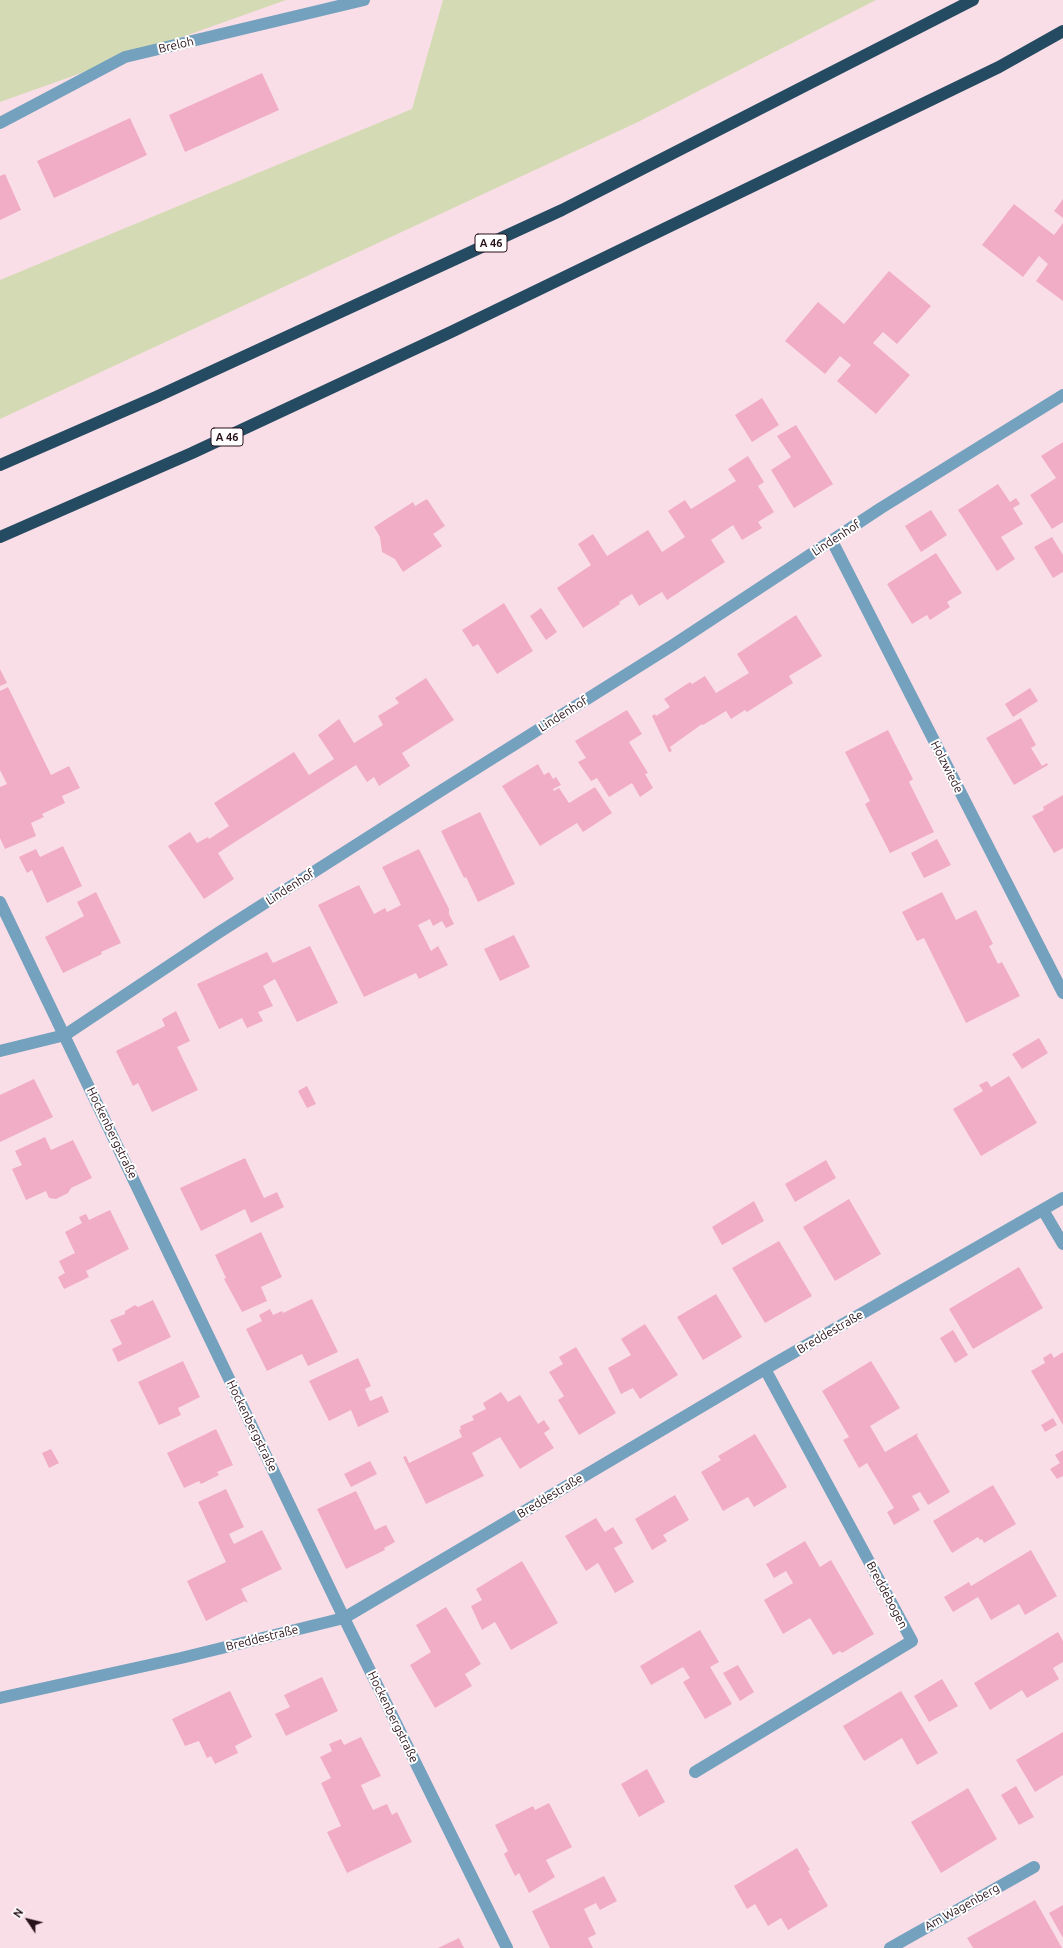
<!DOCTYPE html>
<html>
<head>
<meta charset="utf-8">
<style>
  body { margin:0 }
  #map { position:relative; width:1063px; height:1948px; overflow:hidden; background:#fadee7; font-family:Ubuntu,sans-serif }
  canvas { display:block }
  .north { position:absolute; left:8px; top:1900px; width:40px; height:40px; -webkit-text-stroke:3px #fff; paint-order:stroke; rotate:305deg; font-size:11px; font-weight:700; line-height:16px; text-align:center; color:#28111a }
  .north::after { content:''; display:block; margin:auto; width:14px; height:18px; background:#28111a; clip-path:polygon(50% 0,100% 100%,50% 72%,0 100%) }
</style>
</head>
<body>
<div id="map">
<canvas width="1063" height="1948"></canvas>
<div class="north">N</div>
</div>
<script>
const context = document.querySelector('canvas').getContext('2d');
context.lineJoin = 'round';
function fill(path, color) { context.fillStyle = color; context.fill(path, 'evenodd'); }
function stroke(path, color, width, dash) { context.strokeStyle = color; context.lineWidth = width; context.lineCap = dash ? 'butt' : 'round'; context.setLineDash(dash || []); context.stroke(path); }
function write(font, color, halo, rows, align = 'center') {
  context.font = font + ' Ubuntu,sans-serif'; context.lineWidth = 4; context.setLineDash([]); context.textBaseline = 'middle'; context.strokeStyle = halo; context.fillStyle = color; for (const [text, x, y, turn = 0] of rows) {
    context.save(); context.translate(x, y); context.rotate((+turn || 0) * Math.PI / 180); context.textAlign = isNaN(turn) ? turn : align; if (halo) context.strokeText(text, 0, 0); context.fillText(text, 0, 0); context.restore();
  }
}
fill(new Path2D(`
  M 0,0 L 286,0 L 0,102 Z
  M 443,0 L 876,0 L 638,122 L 0,419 L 0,280 L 412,109 Z`), '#d4dbb4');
fill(new Path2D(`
  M 262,73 L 279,110 L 185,152 L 169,115 Z
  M 130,118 L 147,155 L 54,198 L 37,161 Z
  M 5,174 L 21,210 L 0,220 L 0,176 Z
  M 1063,199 L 1063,218 L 1054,211 Z
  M 1014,204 L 1054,235 L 1063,223 L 1063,301 L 1036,281 L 1048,264 L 1039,256 L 1023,277 L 982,245 Z
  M 889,271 L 931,306 L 897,344 L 883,332 L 873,343 L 910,375 L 876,414 L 837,381 L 851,365 L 840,356 L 825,374 L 785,341 L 818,302 L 844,324 Z
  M 762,398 L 779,425 L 752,442 L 735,415 Z
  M 796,425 L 833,484 L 794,508 L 771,470 L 791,457 L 777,436 Z
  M 1063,442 L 1063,522 L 1052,529 L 1030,495 L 1056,478 L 1041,456 Z
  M 748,456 L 764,482 L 758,486 L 774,512 L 758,522 L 762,528 L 742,540 L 733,525 L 711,540 L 725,562 L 667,600 L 662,592 L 639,606 L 632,594 L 619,602 L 620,604 L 583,628 L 557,588 L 591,565 L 578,544 L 593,534 L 607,556 L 648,530 L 662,552 L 685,537 L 668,511 L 685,500 L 691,509 L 736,481 L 728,469 Z
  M 998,484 L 1010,502 L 1016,498 L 1020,504 L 1013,508 L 1023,524 L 1001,537 L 1015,559 L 997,571 L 958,510 Z
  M 427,499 L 445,526 L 433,534 L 442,546 L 403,572 L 395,559 L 382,552 L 380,537 L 374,527 L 413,502 L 415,506 Z
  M 931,510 L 947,535 L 921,552 L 905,526 Z
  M 1052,537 L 1063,555 L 1063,572 L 1053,578 L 1034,547 Z
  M 936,553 L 962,593 L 947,602 L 950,607 L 930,620 L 927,615 L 912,624 L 887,584 Z
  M 504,603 L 533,651 L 497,674 L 478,644 L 473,647 L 462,630 Z
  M 541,608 L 557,632 L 546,640 L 530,616 Z
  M 796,615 L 822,656 L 789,676 L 793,683 L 766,700 L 747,712 L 745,710 L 731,719 L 726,711 L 703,725 L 702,724 L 670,747 L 672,751 L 669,752 L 652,716 L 655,714 L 656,716 L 670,707 L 664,699 L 690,682 L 692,684 L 705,676 L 716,693 L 749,673 L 737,654 Z
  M 0,669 L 7,683 L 0,686 Z
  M 426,678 L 454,720 L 402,753 L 410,766 L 379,786 L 374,777 L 367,782 L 356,765 L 238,840 L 218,853 L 234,879 L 204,899 L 168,846 L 190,832 L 197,843 L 208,837 L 209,839 L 229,826 L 214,803 L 294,752 L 309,775 L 334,759 L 318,735 L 339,719 L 354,743 L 383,725 L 378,716 L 399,703 L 395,698 Z
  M 8,687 L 51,775 L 69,766 L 80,788 L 62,796 L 65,803 L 42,814 L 44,817 L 31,823 L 36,836 L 5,849 L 0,838 L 0,787 L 7,784 L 0,770 L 0,691 Z
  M 1030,688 L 1038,701 L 1013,717 L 1005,704 Z
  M 627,710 L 642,734 L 629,742 L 648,773 L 645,774 L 653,788 L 640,797 L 632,783 L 609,797 L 597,778 L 591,781 L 578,762 L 586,758 L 575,741 Z
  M 1021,718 L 1036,745 L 1031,748 L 1042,766 L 1047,763 L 1048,765 L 1014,785 L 986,738 Z
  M 888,730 L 913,779 L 909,782 L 934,832 L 890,853 L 865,804 L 870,801 L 845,752 Z
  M 538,764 L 544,775 L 549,772 L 553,779 L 556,777 L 561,785 L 553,789 L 554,791 L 559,788 L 569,803 L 595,787 L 612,813 L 583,832 L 577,823 L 540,846 L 502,786 Z
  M 1063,795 L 1063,848 L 1054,853 L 1032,816 L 1044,810 L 1043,807 Z
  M 480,812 L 515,884 L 478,902 L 466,877 L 464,878 L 441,831 Z
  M 937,839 L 951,865 L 924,878 L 911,853 Z
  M 63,846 L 82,886 L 47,903 L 32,870 L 27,873 L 19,857 L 36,849 L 40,857 Z
  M 419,849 L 449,909 L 449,914 L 454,924 L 446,928 L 442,921 L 433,926 L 430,919 L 418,925 L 431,951 L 438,946 L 448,965 L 419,979 L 416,973 L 364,997 L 318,905 L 359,885 L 374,914 L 385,908 L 387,912 L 401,905 L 382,867 Z
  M 96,892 L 121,943 L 101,952 L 102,954 L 63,973 L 45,937 L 84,916 L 77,902 Z
  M 942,892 L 956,920 L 976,910 L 993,944 L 989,946 L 998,964 L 1002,962 L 1020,996 L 966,1023 L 924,938 L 917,941 L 902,912 Z
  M 514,935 L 530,967 L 500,981 L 484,949 Z
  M 310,946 L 338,1003 L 297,1022 L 275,979 L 263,986 L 273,1006 L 258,1012 L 263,1021 L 247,1028 L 242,1018 L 219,1029 L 197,984 L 267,952 L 273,963 Z
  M 176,1011 L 190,1041 L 177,1047 L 198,1090 L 152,1112 L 138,1083 L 133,1086 L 116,1051 L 165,1026 L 162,1019 Z
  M 1039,1038 L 1048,1053 L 1022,1069 L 1012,1054 Z
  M 1009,1076 L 1037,1123 L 981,1156 L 953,1109 L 983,1091 L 979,1085 L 987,1081 L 991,1087 Z
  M 34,1079 L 53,1117 L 0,1142 L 0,1095 Z
  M 307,1086 L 316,1104 L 307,1108 L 298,1091 Z
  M 45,1137 L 51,1150 L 73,1140 L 92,1178 L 71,1188 L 68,1193 L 56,1199 L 49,1198 L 46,1191 L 26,1200 L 12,1169 L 22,1165 L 15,1151 Z
  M 245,1158 L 264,1198 L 277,1192 L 284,1207 L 251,1223 L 245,1209 L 201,1231 L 180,1188 Z
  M 826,1160 L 836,1178 L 795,1202 L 785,1184 Z
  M 849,1199 L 881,1254 L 835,1281 L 803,1227 Z
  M 754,1201 L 764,1221 L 722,1245 L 712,1227 Z
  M 110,1210 L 129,1249 L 86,1271 L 89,1277 L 64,1289 L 58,1277 L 65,1273 L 59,1261 L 75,1253 L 65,1232 L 82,1223 L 79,1217 L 86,1214 L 89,1220 Z
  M 261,1232 L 282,1277 L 261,1287 L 267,1301 L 242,1312 L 224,1279 L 226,1278 L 215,1255 Z
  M 779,1241 L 812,1296 L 765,1323 L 732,1268 Z
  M 1019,1267 L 1043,1308 L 973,1349 L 949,1309 Z
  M 716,1294 L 742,1337 L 703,1360 L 677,1317 Z
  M 312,1299 L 338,1352 L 308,1366 L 302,1354 L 267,1371 L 246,1329 L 262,1321 L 259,1315 L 270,1309 L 273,1315 L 282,1311 L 283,1313 Z
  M 153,1300 L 171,1337 L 118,1362 L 112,1349 L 122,1344 L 110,1320 L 125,1314 L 125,1311 L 135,1305 L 138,1307 Z
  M 645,1324 L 678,1375 L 640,1399 L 633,1388 L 621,1394 L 608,1368 L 631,1355 L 621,1339 Z
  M 953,1330 L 968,1355 L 955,1363 L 940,1338 Z
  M 576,1347 L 616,1413 L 579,1435 L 558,1400 L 564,1396 L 549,1372 L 563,1364 L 559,1357 Z
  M 1063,1352 L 1063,1425 L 1031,1371 L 1045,1363 L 1043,1358 L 1051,1353 L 1054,1358 Z
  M 358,1358 L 371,1386 L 365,1389 L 370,1401 L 382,1396 L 389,1412 L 358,1427 L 351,1410 L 329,1421 L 309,1381 Z
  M 183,1361 L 200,1397 L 178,1408 L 181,1415 L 159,1425 L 138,1382 Z
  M 871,1361 L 900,1408 L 870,1426 L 885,1452 L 918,1433 L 917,1436 L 950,1492 L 928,1505 L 920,1492 L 912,1496 L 920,1510 L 894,1525 L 887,1512 L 894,1508 L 867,1463 L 859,1468 L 843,1440 L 849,1437 L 822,1391 Z
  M 501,1392 L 508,1402 L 520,1395 L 538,1424 L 544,1420 L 550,1429 L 544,1433 L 554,1448 L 520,1469 L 500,1437 L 472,1453 L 484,1476 L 426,1504 L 403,1457 L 406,1456 L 409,1463 L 462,1437 L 459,1430 L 461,1429 L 460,1426 L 474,1420 L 472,1416 L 486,1409 L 483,1403 Z
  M 1053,1418 L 1057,1425 L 1045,1432 L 1041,1425 Z
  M 216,1429 L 233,1465 L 217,1472 L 219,1475 L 201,1484 L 199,1481 L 184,1488 L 167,1453 Z
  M 755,1434 L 787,1487 L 754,1507 L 748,1497 L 723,1511 L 701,1472 L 721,1460 L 718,1456 Z
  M 51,1449 L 59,1463 L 49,1468 L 42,1453 Z
  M 1063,1450 L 1063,1476 L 1057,1479 L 1050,1469 L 1060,1463 L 1055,1455 Z
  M 370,1461 L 377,1474 L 351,1487 L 344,1474 Z
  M 993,1485 L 1016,1524 L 984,1543 L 982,1539 L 980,1540 L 978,1537 L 952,1553 L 933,1521 Z
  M 226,1489 L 244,1527 L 229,1534 L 234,1544 L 262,1530 L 282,1569 L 241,1589 L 248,1603 L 245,1601 L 206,1621 L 187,1581 L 226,1562 L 198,1502 Z
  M 356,1491 L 375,1530 L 386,1525 L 395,1542 L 384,1548 L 385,1550 L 346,1569 L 317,1509 Z
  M 675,1495 L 689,1520 L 663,1535 L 667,1541 L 652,1550 L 635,1519 Z
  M 596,1518 L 605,1532 L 613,1527 L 623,1543 L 614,1548 L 634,1582 L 615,1593 L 598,1563 L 586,1571 L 565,1536 Z
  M 805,1541 L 820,1567 L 831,1560 L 874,1634 L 842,1653 L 840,1651 L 833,1655 L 810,1618 L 783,1634 L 764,1600 L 793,1583 L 786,1571 L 774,1578 L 766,1564 Z
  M 1031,1550 L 1057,1596 L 1025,1615 L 1019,1604 L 991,1620 L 978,1597 L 953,1612 L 944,1597 L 969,1582 L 971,1586 Z
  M 522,1561 L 558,1623 L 511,1650 L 495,1622 L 482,1630 L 471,1606 L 482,1600 L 476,1589 Z
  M 446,1607 L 481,1664 L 465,1674 L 472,1686 L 435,1708 L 410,1665 L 431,1652 L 416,1625 Z
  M 700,1630 L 719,1662 L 710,1667 L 732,1704 L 705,1719 L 683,1682 L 690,1678 L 683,1667 L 651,1685 L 640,1666 Z
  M 1058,1632 L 1063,1641 L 1063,1662 L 1053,1668 L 1059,1679 L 1027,1698 L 1022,1690 L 990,1710 L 974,1683 Z
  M 738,1665 L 754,1692 L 740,1701 L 723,1673 Z
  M 322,1677 L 338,1711 L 286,1736 L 275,1714 L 290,1707 L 284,1695 Z
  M 942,1679 L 958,1706 L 929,1722 L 914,1696 Z
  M 230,1691 L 252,1737 L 235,1746 L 238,1753 L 215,1764 L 211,1756 L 207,1758 L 199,1741 L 185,1746 L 172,1719 Z
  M 901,1691 L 938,1753 L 917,1765 L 902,1738 L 864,1761 L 843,1726 Z
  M 1063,1732 L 1063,1775 L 1035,1792 L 1016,1760 Z
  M 361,1737 L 381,1776 L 361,1785 L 366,1796 L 373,1810 L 387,1804 L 392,1815 L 397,1812 L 412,1842 L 347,1873 L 327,1832 L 341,1826 L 321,1783 L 331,1778 L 320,1757 L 332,1751 L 329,1744 L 341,1739 L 344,1745 Z
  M 647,1769 L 665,1802 L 639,1817 L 621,1784 Z
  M 1016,1786 L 1034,1817 L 1019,1825 L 1001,1795 Z
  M 968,1788 L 997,1839 L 941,1873 L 911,1822 Z
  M 549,1803 L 572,1847 L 546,1860 L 555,1877 L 529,1893 L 519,1873 L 515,1876 L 504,1854 L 508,1851 L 495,1825 L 533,1806 L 535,1810 Z
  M 797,1848 L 810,1870 L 808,1871 L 828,1906 L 788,1930 L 781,1918 L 768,1926 L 755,1904 L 747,1909 L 734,1886 Z
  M 604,1876 L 617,1901 L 600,1910 L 596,1903 L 584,1909 L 596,1934 L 588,1938 L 593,1948 L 550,1948 L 532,1911 Z
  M 1035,1900 L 1062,1948 L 973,1948 L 967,1938 Z
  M 1063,1905 L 1063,1938 L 1049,1913 Z
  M 459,1938 L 464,1948 L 438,1948 Z`), '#f1adc5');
stroke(new Path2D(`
  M 0,123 L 125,57 L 364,0
  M 832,541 L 1063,993
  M 0,902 L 344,1618 L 507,1948
  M 0,1051 L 65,1035 L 218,933 L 439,792 L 673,645 L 881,508 L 1063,395
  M 1043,1210 L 1063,1244
  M 0,1698 L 181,1658 L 344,1618 L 765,1369 L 1063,1198
  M 695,1772 L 912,1641 L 765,1369
  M 890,1948 L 1034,1867`), '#73a1be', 12);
stroke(new Path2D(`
  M 0,465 L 156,397 L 562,210 L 973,0
  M 0,537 L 192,453 L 451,332 L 999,67 L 1063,31`), '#244b62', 12);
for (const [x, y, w] of [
  [491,243,32],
  [227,437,32]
]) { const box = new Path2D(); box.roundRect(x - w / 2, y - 9, w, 18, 3); context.fillStyle = '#fff'; context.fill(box); stroke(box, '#28111a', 1); }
write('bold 11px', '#28111a', null, [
  ["A 46",491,243],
  ["A 46",227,437]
]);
write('12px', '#28111a', '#fff', [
  ["Breloh",176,45,-13],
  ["Lindenhof",836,538,-33],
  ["Lindenhof",563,714,-32],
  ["Holzwiede",947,767,63],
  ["Lindenhof",290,887,-33],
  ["Hockenbergstraße",112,1133,64],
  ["Breddestraße",830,1332,-30],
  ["Hockenbergstraße",252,1426,64],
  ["Breddestraße",550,1496,-31],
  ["Breddebogen",887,1595,62],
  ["Breddestraße",262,1638,-14],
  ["Hockenbergstraße",393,1717,64],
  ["Am Wagenberg",962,1907,-29]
]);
</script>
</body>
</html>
